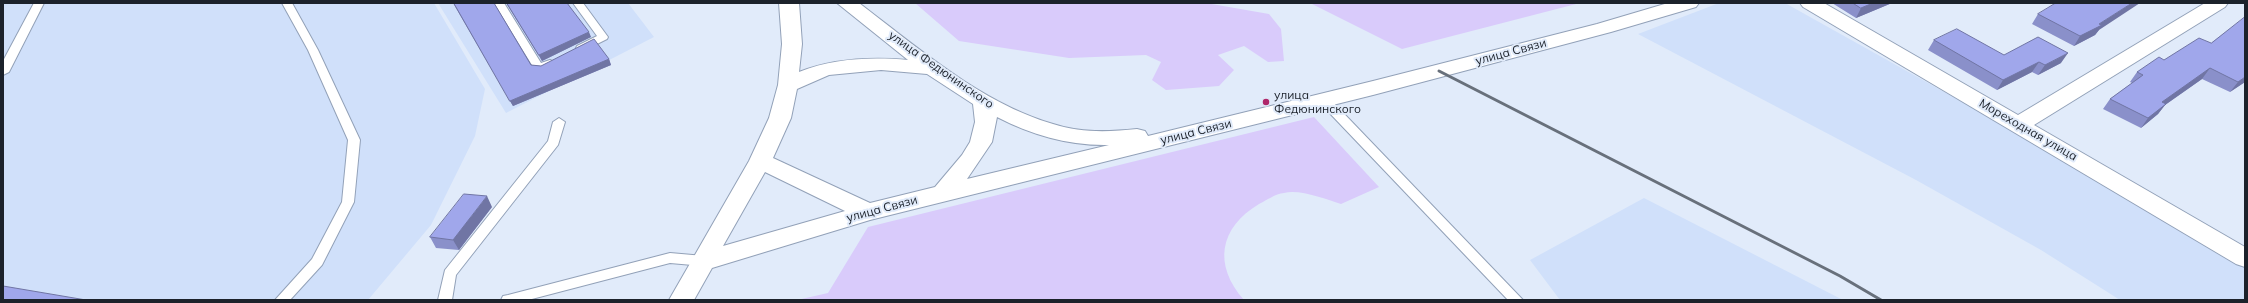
<!DOCTYPE html>
<html>
<head>
<meta charset="utf-8">
<style>
  body { margin:0 }
  #map { position:relative; width:2248px; height:303px; overflow:hidden; background:#e1ebfa; font-family:Mulish,sans-serif }
  canvas { display:block }
  .frame { position:absolute; inset:0; border:4px solid #1c222b; pointer-events:none }
</style>
</head>
<body>
<div id="map">
<canvas width="2248" height="303"></canvas>
<div class="frame"></div>
</div>
<script>
const context = document.querySelector('canvas').getContext('2d');
context.lineJoin = 'round';
function fill(path, color) { context.fillStyle = color; context.fill(path, 'evenodd'); }
function stroke(path, color, width, dash) { context.strokeStyle = color; context.lineWidth = width; context.lineCap = dash ? 'butt' : 'round'; context.setLineDash(dash || []); context.stroke(path); }
function write(font, color, halo, rows, align = 'center') {
  context.font = font + ' Mulish,sans-serif'; context.lineWidth = 4; context.setLineDash([]); context.textBaseline = 'middle'; context.strokeStyle = halo; context.fillStyle = color; for (const [text, x, y, turn = 0] of rows) {
    context.save(); context.translate(x, y); context.rotate((+turn || 0) * Math.PI / 180); context.textAlign = isNaN(turn) ? turn : align; if (halo) context.strokeText(text, 0, 0); context.fillText(text, 0, 0); context.restore();
  }
}
fill(new Path2D(`
  M 3,3 L 434,3 L 485,89 L 475,136 L 431,225 L 368,300 L 3,300 Z
  M 438,3 L 628,3 L 654,37 L 506,113 Z
  M 1719,3 L 1785,3 L 2245,260 L 2245,300 L 2120,300 L 2041,250 L 1916,180 L 1638,34 Z
  M 1644,198 L 1843,300 L 1560,300 L 1530,260 Z`), '#d0e0fa');
fill(new Path2D(`
  M 915,3 L 1206,3 L 1269,14 L 1281,29 L 1284,61 L 1268,62 L 1244,46 L 1218,55 L 1234,70 L 1219,86 L 1166,90 L 1152,80 L 1161,62 L 1146,55 L 1069,58 L 959,41 Z
  M 1310,3 L 1580,3 L 1402,49 Z
  M 1314,117 L 1379,187 L 1341,204 C 1325,199 1300,189 1284,193 C 1275,194 1267,200 1259,204 C 1219,228 1213,265 1244,300 L 797,300 L 828,293 L 868,227 Z`), '#d9cbfb');
const lane = new Path2D(`
  M 34,3 L 44,3 L 9,72 L 3,75 L 3,61 Z
  M 282,3 L 292,3 L 318,50 L 360,140 L 354,202 L 322,265 L 290,300 L 275,300 L 312,259 L 342,202 L 348,140 L 308,50 Z
  M 494,3 L 504,3 L 541,63 L 550,60 L 556,63 C 551,68 542,72 535,70 Z
  M 573,3 L 583,3 L 608,37 L 607,39 L 585,50 L 577,50 L 576,48 L 577,46 L 597,36 Z
  M 1324,96 L 1328,97 L 1523,300 L 1508,300 L 1320,103 L 1318,100 Z
  M 559,118 L 565,122 L 558,145 L 456,275 L 452,300 L 438,300 L 445,270 L 548,141 L 553,122 Z
  M 670,253 L 704,256 L 709,258 L 711,261 L 709,264 L 704,266 L 670,263 L 528,300 L 501,300 L 503,296 L 508,295 Z`);
const street = new Path2D(`
  M 1800,3 L 1824,3 L 2018,115 L 2205,3 L 2228,3 L 2225,7 L 2034,125 L 2245,247 L 2245,267 L 2236,264 L 1803,7 Z`);
const secondary = new Path2D(`
  M 779,3 L 799,3 L 802,44 L 799,72 C 834,58 872,57 908,60 L 837,3 L 859,3 C 918,48 981,103 1053,124 C 1080,133 1109,132 1137,129 L 1145,131 L 1148,136 L 1373,81 L 1597,24 L 1668,3 L 1699,3 L 1696,7 L 1611,32 L 1373,95 L 870,220 L 712,268 L 694,300 L 669,300 L 749,161 L 769,118 L 778,85 L 782,44 ZM 881,70 L 927,74 L 973,104 L 975,122 L 970,142 L 962,155 L 935,187 L 870,203 L 773,158 L 791,118 L 797,89 L 829,75 ZM 997,117 C 1032,135 1069,146 1109,145 L 967,179 L 992,142 ZM 765,172 L 845,211 L 723,246 Z`);
stroke(lane, '#92a1b8', 2);
stroke(street, '#92a1b8', 2);
stroke(secondary, '#92a1b8', 2);
fill(lane, '#fff');
fill(street, '#fff');
fill(secondary, '#fff');
stroke(new Path2D(`
  M 1439,71 L 1840,276 L 1881,300`), '#68707b', 3);
fill(new Path2D(`
  M 453,3 L 494,3 L 531,65 L 541,66 L 609,59 L 611,65 L 513,106 Z
  M 506,3 L 567,3 L 591,37 L 542,61 Z
  M 1832,3 L 1892,3 L 1856,18 Z
  M 2038,14 L 2099,30 L 2095,35 L 2074,46 L 2032,24 Z
  M 1934,40 L 2004,55 L 2061,63 L 2038,75 L 2032,72 L 1997,90 L 1928,50 Z
  M 2211,43 L 2245,82 L 2230,92 L 2202,79 L 2165,105 L 2158,114 L 2141,128 L 2103,109 L 2110,99 L 2132,83 L 2130,82 L 2137,72 L 2164,60 Z
  M 492,207 L 459,250 L 436,248 L 430,237 Z`), '#8a90ca');
fill(new Path2D(`
  M 1873,3 L 1892,3 L 1856,18 L 1861,8 Z
  M 2132,3 L 2140,3 L 2099,30 L 2095,35 L 2074,46 L 2080,36 Z
  M 589,32 L 591,37 L 542,61 L 539,55 Z
  M 2068,53 L 2061,63 L 2038,75 L 2045,65 Z
  M 609,59 L 611,65 L 513,106 L 510,101 Z
  M 2039,62 L 2032,72 L 1997,90 L 2003,80 Z
  M 2210,68 L 2202,79 L 2165,105 L 2158,114 L 2141,128 L 2148,118 L 2162,102 Z
  M 2245,77 L 2245,82 L 2230,92 L 2238,82 Z
  M 487,196 L 492,207 L 459,250 L 453,240 Z`), '#7075a4');
const building = new Path2D(`
  M 454,3 L 494,3 L 531,65 L 541,66 L 594,39 L 609,59 L 510,101 Z
  M 507,3 L 567,3 L 589,32 L 539,55 Z
  M 1853,3 L 1873,3 L 1861,8 Z
  M 2056,3 L 2132,3 L 2099,24 L 2102,25 L 2080,36 L 2038,14 Z
  M 2245,17 L 2245,77 L 2238,82 L 2210,68 L 2162,102 L 2166,104 L 2148,118 L 2110,99 L 2143,75 L 2137,72 L 2159,57 L 2164,60 L 2199,38 L 2211,43 Z
  M 1957,29 L 2004,55 L 2038,37 L 2068,53 L 2045,65 L 2039,62 L 2003,80 L 1934,40 Z
  M 464,194 L 487,196 L 453,240 L 430,237 Z
  M 3,286 L 86,300 L 3,300 Z`);
fill(building, '#a0a7eb');
stroke(building, '#7075a4', 1);
for (const [x, y, r, color] of [
  [1266,102,4,"#af276a"]
]) { const dot = new Path2D(); dot.arc(x, y, r, 0, 2 * Math.PI); context.fillStyle = color; context.fill(dot); stroke(dot, '#e1ebfa', 1.5); }
write('12px', '#1c222b', '#e1ebfa', [
  ["улица Связи",1511,52,-15],
  ["улица Федюнинского",941,70,35],
  ["Мореходная улица",2028,130,30],
  ["улица Связи",1196,132,-14],
  ["улица Связи",882,209,-15]
]);
write('12px', '#1c222b', '#e1ebfa', [
  ["улица",1274,95],
  ["Федюнинского",1274,109]
], 'left');
</script>
</body>
</html>
